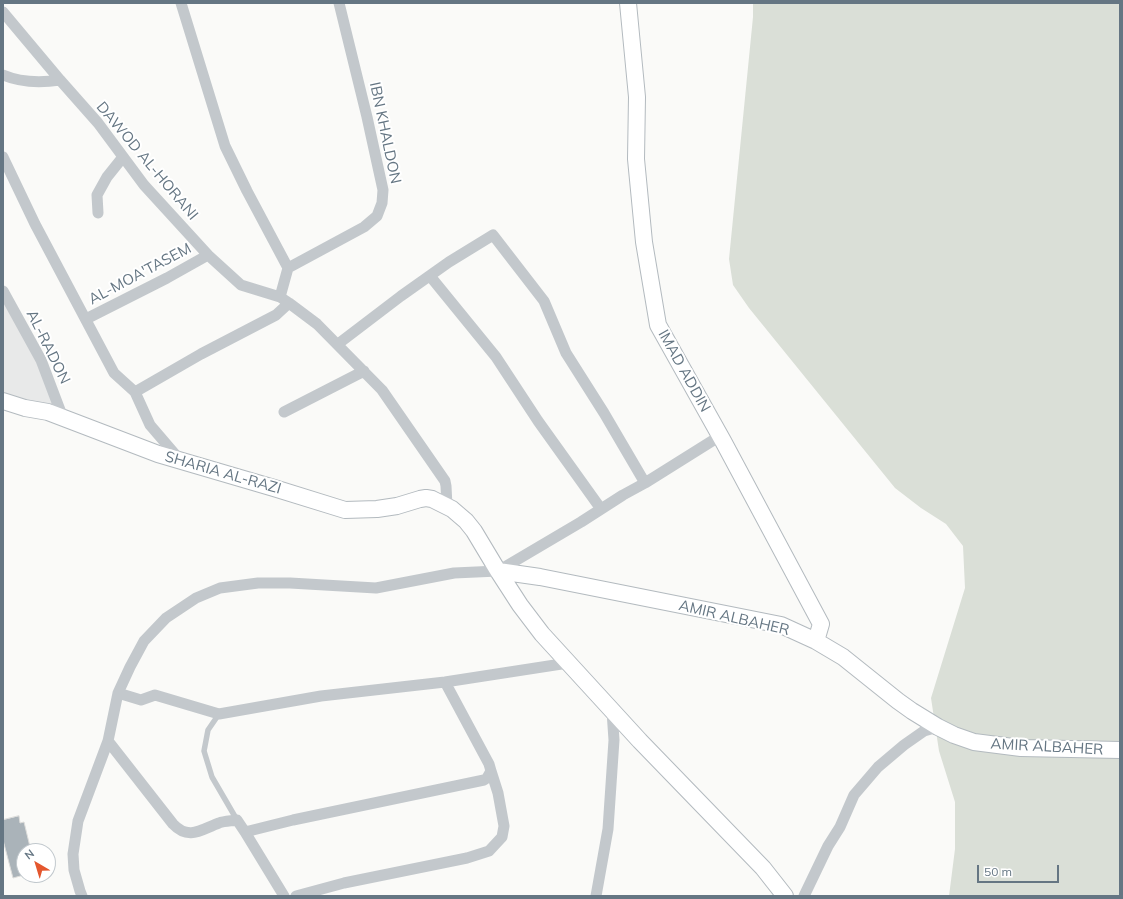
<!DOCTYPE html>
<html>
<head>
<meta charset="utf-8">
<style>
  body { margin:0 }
  #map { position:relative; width:1123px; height:899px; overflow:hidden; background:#fafaf8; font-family:Mulish,sans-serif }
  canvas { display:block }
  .frame { position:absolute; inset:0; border:4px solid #657683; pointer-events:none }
  .north { position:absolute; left:16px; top:843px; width:40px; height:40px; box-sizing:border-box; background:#fff; border:1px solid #c1c8cd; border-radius:50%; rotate:322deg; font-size:11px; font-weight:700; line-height:16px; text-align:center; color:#657683 }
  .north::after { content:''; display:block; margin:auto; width:14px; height:18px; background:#e4572e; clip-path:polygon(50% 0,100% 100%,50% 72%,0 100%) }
  .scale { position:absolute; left:977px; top:865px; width:82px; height:18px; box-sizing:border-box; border:2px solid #657683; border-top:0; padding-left:5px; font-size:12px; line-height:14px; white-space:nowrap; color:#657683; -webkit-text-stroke:3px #fff; paint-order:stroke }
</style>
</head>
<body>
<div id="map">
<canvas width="1123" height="899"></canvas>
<div class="frame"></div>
<div class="north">N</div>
<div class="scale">50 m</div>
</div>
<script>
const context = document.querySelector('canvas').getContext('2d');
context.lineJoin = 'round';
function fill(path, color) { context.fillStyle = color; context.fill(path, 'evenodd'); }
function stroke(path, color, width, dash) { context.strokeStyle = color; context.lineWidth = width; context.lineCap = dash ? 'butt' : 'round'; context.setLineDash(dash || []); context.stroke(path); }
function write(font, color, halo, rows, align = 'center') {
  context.font = font + ' Mulish,sans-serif'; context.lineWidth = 4; context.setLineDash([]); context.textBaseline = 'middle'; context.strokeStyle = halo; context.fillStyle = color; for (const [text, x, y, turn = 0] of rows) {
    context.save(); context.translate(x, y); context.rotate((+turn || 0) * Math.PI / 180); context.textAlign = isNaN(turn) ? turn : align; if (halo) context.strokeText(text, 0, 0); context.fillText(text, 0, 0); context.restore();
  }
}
fill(new Path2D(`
  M 3,293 L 65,418 L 3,398 Z`), '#e8e9e9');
fill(new Path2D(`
  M 753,3 L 1120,3 L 1120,896 L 949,896 L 955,849 L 955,802 L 939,751 L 931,698 L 965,588 L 963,546 L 946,524 L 921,508 L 895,488 L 749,308 L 733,285 L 729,259 L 753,17 Z`), '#dadfd7');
const building = new Path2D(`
  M 19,816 L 20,823 L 24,822 L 31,851 L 24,851 L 24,875 L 13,878 L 3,840 L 3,820 Z`);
fill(building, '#aab3b9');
stroke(building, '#dcdcda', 1);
const secondary = new Path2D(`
  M 628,3 L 637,97 L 636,159 L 644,242 L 658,325 L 723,441 L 821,624 L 816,641
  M 3,401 L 25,408 L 48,412 L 158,454 L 274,488 L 345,510 L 377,509 L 397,506 L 420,499 L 426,498 L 432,499 L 452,509 L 466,521 L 474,531 L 498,571 L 540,577 L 781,625 L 816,641 L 843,657 L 898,701 L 912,711 L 938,727 L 954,735 L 974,742 L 1021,748 L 1120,750
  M 498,571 L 520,605 L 542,634 L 640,741 L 763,868 L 785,896`);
stroke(secondary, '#b3babf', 18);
stroke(new Path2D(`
  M 219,714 L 208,730 L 204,751 L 212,777 L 237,820`), '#c3c8cc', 5.5);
stroke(new Path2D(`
  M 181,3 L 225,146 L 247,191 L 288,268 L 280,297
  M 3,12 L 60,80 L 98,123 L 144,185 L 208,255 L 241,285 L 280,297 L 289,303 L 317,324 L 382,390 L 445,481 L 446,486 L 447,506
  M 3,75 C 22,83 40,83 60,80
  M 3,157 L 35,224 L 114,373 L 135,392 L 150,425 L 180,460
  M 98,213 L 97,195 L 107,177 L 123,157
  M 288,268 L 364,227 L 377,216 L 382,203 L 383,190 L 367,117 L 339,3
  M 430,276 L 496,357 L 538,421 L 601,509
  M 3,291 L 41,360 L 63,418
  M 86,319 L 167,278 L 208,255
  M 338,344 L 401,296 L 449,262 L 493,235 L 544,301 L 566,353 L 604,413 L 645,483
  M 135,392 L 201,354 L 276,315 L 289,303
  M 284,412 L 364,371
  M 118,693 L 141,700 L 155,695 L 219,714 L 321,696 L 445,682 L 568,663
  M 108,741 L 173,824 C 189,841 202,829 219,823 C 224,821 231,821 237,820 L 245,832 L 293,820 L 484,780 L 487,778 L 491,771 L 489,764 L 445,682
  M 245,832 L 284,896
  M 82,896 L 80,891 L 74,870 L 73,854 L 78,821 L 108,741 L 118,693 L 130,667 L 144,641 L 166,618 L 196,598 L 220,588 L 258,583 L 290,583 L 376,588 L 454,573 L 498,571 L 581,522 L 623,495 L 645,483 L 720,436
  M 296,896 L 344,883 L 467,858 L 489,851 L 502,837 L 504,826 L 498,793 L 491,771
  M 596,896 L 608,829 L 614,740 L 612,711
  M 804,896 L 828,846 L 840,827 L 854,795 L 878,767 L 904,745 L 924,731 L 938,727`), '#c3c8cc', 11);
stroke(secondary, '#fff', 16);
write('15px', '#657683', '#fff', [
  ["IBN KHALDON",385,133,78],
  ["DAWOD AL-HORANI",147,161,50],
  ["AL-MOA'TASEM",140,274,-28],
  ["AL-RADON",48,347,64],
  ["IMAD ADDIN",684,371,61],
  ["SHARIA AL-RAZI",223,473,16],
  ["AMIR ALBAHER",734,618,13],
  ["AMIR ALBAHER",1047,747,3]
]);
</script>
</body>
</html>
